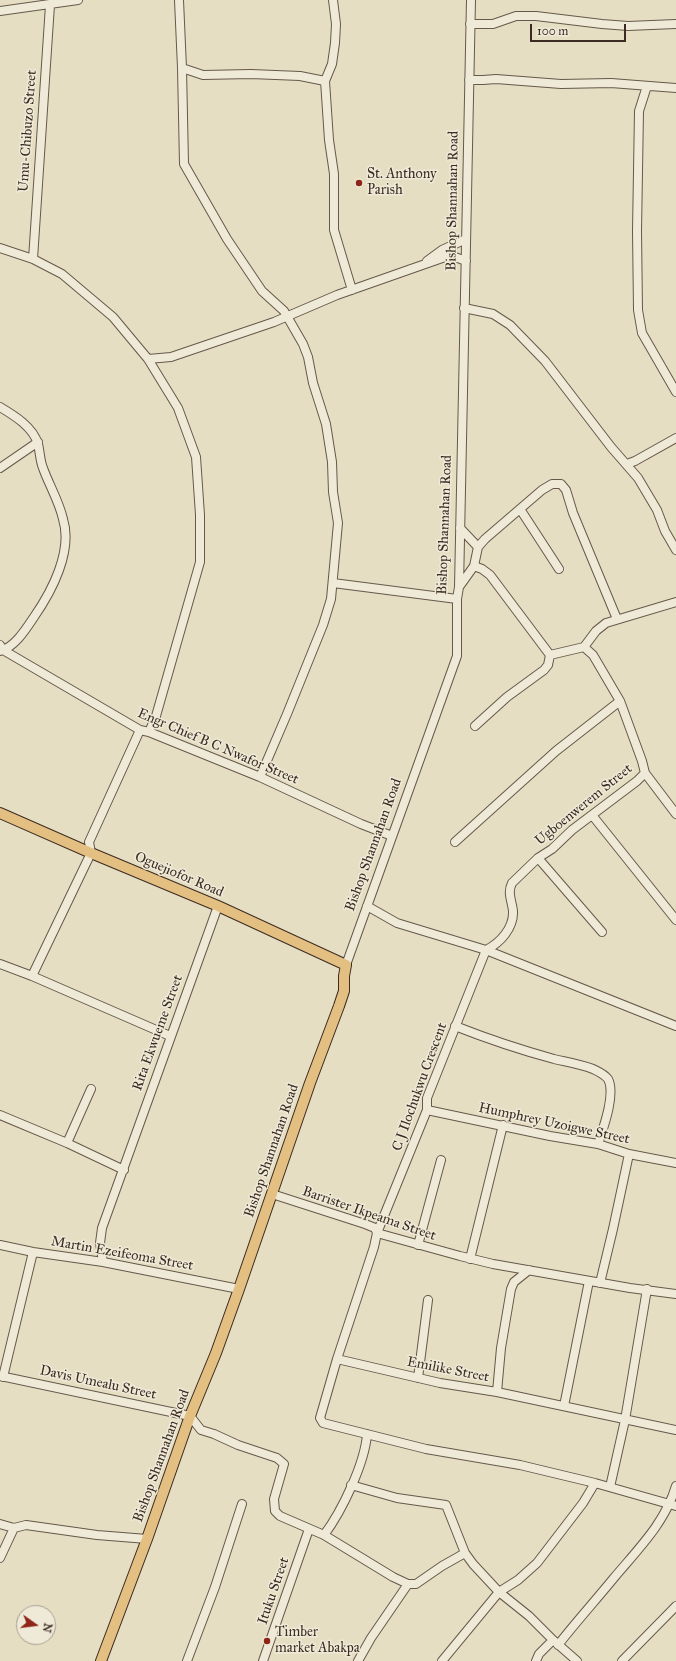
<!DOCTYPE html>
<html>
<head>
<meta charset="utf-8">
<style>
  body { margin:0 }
  #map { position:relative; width:676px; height:1661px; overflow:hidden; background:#e6dec3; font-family:"IM FELL Great Primer",serif }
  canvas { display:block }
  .north { position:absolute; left:16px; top:1605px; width:40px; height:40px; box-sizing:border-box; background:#efead8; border:1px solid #a79e8f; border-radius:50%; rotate:104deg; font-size:11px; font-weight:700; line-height:16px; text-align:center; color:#3c2b22 }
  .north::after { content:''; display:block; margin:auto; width:14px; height:18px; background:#8f2418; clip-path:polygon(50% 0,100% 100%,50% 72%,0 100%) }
  .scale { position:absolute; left:530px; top:24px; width:96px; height:18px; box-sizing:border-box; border:2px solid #3c2b22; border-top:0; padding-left:5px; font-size:12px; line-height:14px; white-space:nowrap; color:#3c2b22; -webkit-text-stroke:3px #efead8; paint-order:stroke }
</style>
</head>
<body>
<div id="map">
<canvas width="676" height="1661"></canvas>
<div class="north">N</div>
<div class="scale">100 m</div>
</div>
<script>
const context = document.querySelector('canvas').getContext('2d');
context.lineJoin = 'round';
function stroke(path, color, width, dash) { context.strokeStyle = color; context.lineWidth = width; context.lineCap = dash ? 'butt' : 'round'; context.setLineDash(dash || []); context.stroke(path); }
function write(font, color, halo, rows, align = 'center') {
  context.font = font + ' "IM FELL Great Primer",serif'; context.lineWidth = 3; context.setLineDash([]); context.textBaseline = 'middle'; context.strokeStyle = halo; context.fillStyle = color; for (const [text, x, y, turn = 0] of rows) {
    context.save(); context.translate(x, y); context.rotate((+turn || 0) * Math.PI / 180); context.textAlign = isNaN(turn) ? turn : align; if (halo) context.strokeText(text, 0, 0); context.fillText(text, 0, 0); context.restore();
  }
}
const minor = new Path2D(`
  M 179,0 L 182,68 L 184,164 L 227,239 L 262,291 L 284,311 L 303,344 L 308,357 L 313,383 L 326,424 L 332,462 L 333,492 L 338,523 L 331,599 L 323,625 L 287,714 L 260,777
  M 333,0 L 336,24 L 335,43 L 332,64 L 325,81 L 329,140 L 334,174 L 334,230 L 352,290
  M 0,11 L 78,0
  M 470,24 L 493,24 L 516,16 L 536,16 L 602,24 L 628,26 L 676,24
  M 182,68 L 203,75 L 251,74 L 300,76 L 325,81
  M 469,80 L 483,80 L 496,79 L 561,84 L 611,83 L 676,88
  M 647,86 L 639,111 L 637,231 L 638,310 L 642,333 L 676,392
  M 0,248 L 33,259 L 62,274 L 113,317 L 148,359 L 178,408 L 196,457 L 200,515 L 200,562 L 156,716 L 149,732
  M 33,259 L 50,5
  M 427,261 L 442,250 L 466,239
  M 464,308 L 493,314 L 510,325 L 545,361 L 611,447 L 638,478 L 657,510 L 665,531 L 676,550
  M 148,359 L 171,357 L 274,322 L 337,295 L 448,256 L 455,257 L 466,261
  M 0,407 C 15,416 33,427 38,444 C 40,452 40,461 43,468 C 49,485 59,501 63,519 C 73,551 52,591 34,617 C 26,629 15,647 0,651
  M 627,464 L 635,461 L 676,438
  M 0,468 L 38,442
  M 520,509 L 559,569
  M 460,528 L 478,547
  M 474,566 L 482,569 L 490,575 L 550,655 L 548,665 L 544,670 L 507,697 L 475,726
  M 333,583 L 457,599
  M 459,587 L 474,566 L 478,547 L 485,539 L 542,490 L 552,484 L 561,484 L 566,490 L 573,513 L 617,619
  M 0,645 L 3,650 L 140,730 L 149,732 L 260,777 L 361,824 L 392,836
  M 584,647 L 593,655 L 620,701 L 642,761 L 645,773 L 676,814
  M 550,655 L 584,647 L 596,631 L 606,623 L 676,602
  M 592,815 L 676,920
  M 455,842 L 556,751 L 620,701
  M 538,858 L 602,932
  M 367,906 L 397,923 L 486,950 L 676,1026
  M 486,950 L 427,1098 L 427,1110 L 377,1233 L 374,1247 L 337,1359 L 320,1418 L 323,1423 L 426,1449 L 520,1465 L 595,1483 L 676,1506
  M 486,950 C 500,943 514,928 513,911 C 512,901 507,893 512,883 L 538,858 L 552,849 L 572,830 L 637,781 L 645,773
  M 0,964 L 32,976 L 170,1036
  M 346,965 L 457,656 L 457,599 L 459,587 L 471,0
  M 32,976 L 91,853 L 89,842 L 140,730
  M 455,1026 C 488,1039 521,1050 554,1059 C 567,1062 580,1064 593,1069 C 599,1072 604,1074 608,1079 C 616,1094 603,1129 598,1144
  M 427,1110 L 550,1136 L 598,1144 L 629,1154 L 676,1163
  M 0,1115 L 67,1143 L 124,1170
  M 67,1143 L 91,1089
  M 272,1194 L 365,1224 L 375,1228 L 377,1233 L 460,1256 L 493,1264 L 630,1288 L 676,1294
  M 0,1245 L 33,1252 L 103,1262 L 239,1289
  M 418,1245 L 441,1160
  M 470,1259 L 503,1125
  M 103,1262 L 100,1243 L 102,1228 L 218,906
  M 600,1283 L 613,1229 L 629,1154
  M 337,1359 L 440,1383 L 497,1392 L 676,1430
  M 0,1376 L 190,1416 L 201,1430 L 214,1434 L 238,1445 L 277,1458 L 284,1464 L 274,1499 L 275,1511 L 280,1516 L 324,1535 L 393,1577 L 408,1584 L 416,1584 L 442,1566 L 465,1553
  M 3,1377 L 33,1252
  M 418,1378 L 428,1300
  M 497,1392 L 501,1348 L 511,1289 L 514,1282 L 529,1270
  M 564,1406 L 589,1281
  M 351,1485 L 397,1498 L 446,1505 L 465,1553 L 473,1564 L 499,1592 L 529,1616 L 553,1640 L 577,1661
  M 610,1487 L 625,1420 L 647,1289
  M 0,1524 L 14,1528 L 26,1525 L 97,1535 L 147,1539
  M 324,1535 C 342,1511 365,1463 367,1434
  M 0,1558 L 14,1528
  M 558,1645 C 576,1622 595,1601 613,1579 C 638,1549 665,1523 676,1486
  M 187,1661 L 215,1587 L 242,1504
  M 263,1661 L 309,1529
  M 358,1661 L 371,1638 L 408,1584
  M 442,1661 L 499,1592 L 518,1580 L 537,1563 L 583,1503 L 595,1483
  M 536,1661 L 539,1654 L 553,1640
  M 622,1661 L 676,1606`);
const major = new Path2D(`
  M 0,813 L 91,853 L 218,906 L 346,965 L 344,976 L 344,991 L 339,1006 L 310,1083 L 239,1289 L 216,1353 L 190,1416 L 147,1539 L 101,1661`);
stroke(minor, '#66584a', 10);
stroke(major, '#3c2b22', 12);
stroke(minor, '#efead8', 8);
stroke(major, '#e3bf82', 10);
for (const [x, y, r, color] of [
  [359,183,4,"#8f2418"],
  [267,1641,4,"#8f2418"]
]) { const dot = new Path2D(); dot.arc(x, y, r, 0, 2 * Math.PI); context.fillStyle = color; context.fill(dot); stroke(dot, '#efead8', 1.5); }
write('14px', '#3c2b22', '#efead8', [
  ["Umu-Chibuzo Street",28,131,-86],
  ["Bishop Shannahan Road",453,201,-89],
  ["Bishop Shannahan Road",445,525,-88],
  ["Engr Chief B C Nwafor Street",218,747,23],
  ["Ugboenwerem Street",584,805,-39],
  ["Bishop Shannahan Road",374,845,-70],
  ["Oguejiofor Road",179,875,23],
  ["Rita Ekwueme Street",158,1033,-70],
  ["C J Ilochukwu Crescent",420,1087,-70],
  ["Humphrey Uzoigwe Street",554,1124,12],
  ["Bishop Shannahan Road",272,1151,-71],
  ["Barrister Ikpeama Street",369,1214,19],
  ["Martin Ezeifeoma Street",122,1254,10],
  ["Emilike Street",448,1370,11],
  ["Davis Umealu Street",98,1383,12],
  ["Bishop Shannahan Road",162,1456,-70],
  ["Ituku Street",274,1591,-71]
]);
write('14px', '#3c2b22', '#efead8', [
  ["St. Anthony",367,175],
  ["Parish",367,191],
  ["Timber",275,1633],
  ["market Abakpa",275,1649]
], 'left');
</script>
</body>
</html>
